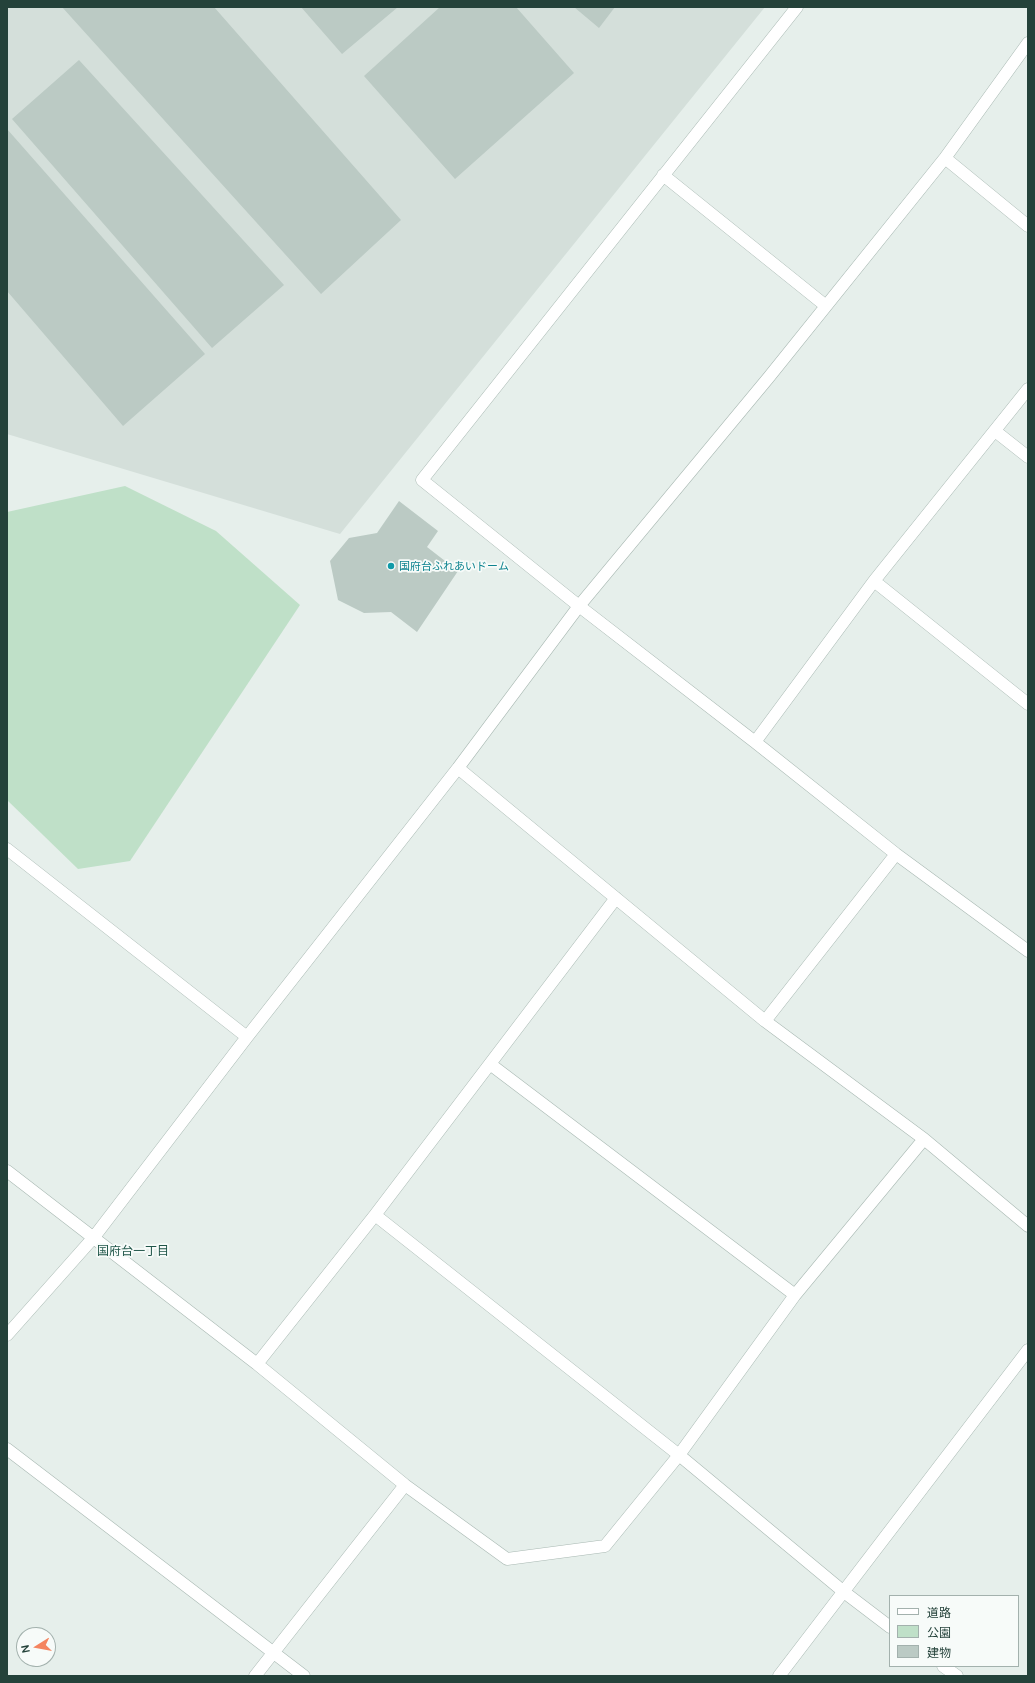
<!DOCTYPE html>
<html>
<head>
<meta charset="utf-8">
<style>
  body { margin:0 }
  #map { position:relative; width:1035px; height:1683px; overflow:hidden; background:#e6efeb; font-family:Ubuntu,"Noto Sans JP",sans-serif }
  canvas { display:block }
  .frame { position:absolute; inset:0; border:8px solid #24423a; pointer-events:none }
  .legend { position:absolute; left:889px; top:1595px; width:130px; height:72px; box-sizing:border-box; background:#f7fbf9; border:1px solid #a3b1ad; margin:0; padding:5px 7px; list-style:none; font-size:12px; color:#24423a }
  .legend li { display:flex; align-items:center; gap:8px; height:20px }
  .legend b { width:20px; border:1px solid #a3b1ad }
  .north { position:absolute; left:16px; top:1627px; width:40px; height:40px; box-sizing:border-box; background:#f7fbf9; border:1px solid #a3b1ad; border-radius:50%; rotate:259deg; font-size:11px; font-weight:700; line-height:16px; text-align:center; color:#24423a }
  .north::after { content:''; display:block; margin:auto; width:14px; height:18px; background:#f4845f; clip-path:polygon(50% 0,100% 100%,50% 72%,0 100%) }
</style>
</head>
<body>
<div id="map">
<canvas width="1035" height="1683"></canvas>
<div class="frame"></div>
<ul class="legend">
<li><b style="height:5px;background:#fff"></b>道路</li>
<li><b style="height:11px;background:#bfe0c8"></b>公園</li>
<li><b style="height:11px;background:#bbcac4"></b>建物</li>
</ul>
<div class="north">N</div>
</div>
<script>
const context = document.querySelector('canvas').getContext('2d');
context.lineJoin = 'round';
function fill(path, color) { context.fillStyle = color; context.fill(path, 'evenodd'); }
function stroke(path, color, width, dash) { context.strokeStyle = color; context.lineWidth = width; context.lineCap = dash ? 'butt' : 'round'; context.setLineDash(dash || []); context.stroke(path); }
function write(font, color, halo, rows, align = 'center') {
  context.font = font + ' Ubuntu,"Noto Sans JP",sans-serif'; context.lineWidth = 3.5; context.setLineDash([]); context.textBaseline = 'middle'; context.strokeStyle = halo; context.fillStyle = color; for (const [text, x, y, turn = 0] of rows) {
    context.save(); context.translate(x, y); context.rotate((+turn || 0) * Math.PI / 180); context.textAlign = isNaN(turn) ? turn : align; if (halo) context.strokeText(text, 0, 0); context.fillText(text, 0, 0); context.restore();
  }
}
fill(new Path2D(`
  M 7,7 L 765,7 L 340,534 L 7,434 Z`), '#d4dfda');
fill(new Path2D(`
  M 125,486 L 216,531 L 300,605 L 130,861 L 78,869 L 7,800 L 7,512 Z`), '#bfe0c8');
fill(new Path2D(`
  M 62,7 L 214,7 L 401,220 L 321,294 Z
  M 301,7 L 398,7 L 342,54 Z
  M 440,7 L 516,7 L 574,73 L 455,179 L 364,76 Z
  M 574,7 L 615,7 L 599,28 Z
  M 79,60 L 284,285 L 212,348 L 12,119 Z
  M 7,129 L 205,354 L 123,426 L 7,291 Z
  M 399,501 L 438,531 L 427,547 L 458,571 L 417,632 L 391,612 L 364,613 L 338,600 L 330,561 L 349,538 L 377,533 Z`), '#bbcac4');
const minor = new Path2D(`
  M 797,7 L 422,480 L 579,606 L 755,742 L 896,854 L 1028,951
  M 945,158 L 1028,226
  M 663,175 L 826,306
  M 995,431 L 1028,457
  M 874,581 L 1028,704
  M 755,742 L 874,581 L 1028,389
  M 458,768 L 765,1021 L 924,1139 L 1028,1226
  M 7,849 L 247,1037
  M 765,1021 L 896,854
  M 490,1064 L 795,1295
  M 7,1171 L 257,1364 L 405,1485 L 507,1559 L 605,1546 L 679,1455 L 795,1295 L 924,1139
  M 375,1215 L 679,1455 L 844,1592 L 890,1627
  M 7,1335 L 94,1237 L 247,1037 L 458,768 L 579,606 L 769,377 L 945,158 L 1028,43
  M 257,1364 L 375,1215 L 616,898
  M 7,1449 L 304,1676
  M 943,1666 L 957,1676
  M 255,1676 L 405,1485
  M 779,1676 L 1028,1350`);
stroke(minor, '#a8b8b2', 13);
stroke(minor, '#fff', 12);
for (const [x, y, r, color] of [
  [391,566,4,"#0f9aa8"]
]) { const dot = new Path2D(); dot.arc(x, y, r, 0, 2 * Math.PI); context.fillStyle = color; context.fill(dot); stroke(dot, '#f7fbf9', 1.5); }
write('11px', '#0d838f', '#f7fbf9', [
  ["国府台ふれあいドーム",399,566]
], 'left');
write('12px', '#1f5548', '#f7fbf9', [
  ["国府台一丁目",133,1251]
]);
</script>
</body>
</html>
